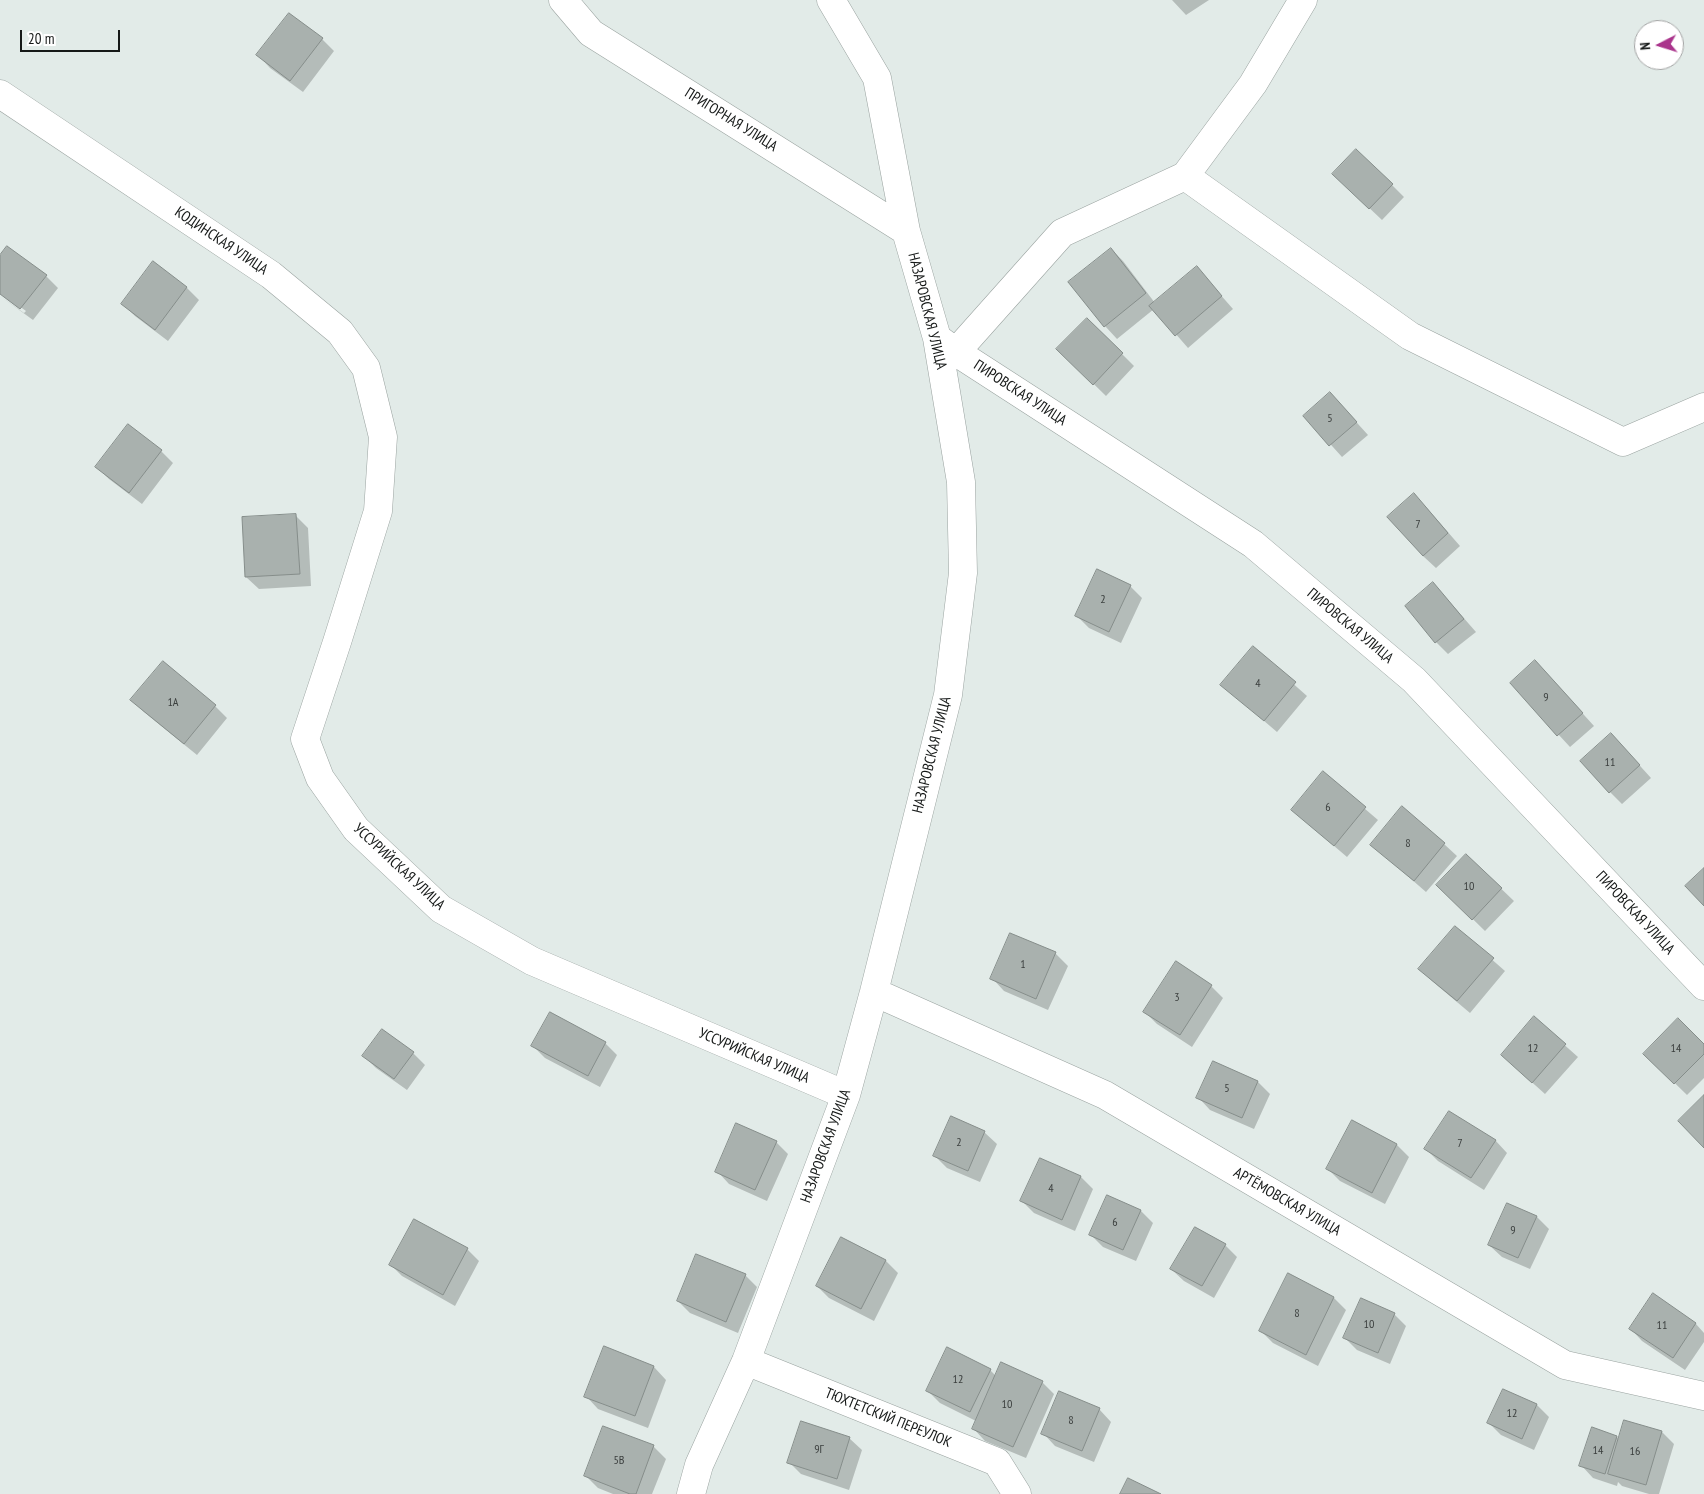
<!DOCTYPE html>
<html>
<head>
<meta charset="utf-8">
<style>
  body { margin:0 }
  #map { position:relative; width:1704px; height:1494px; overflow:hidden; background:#e2ebe8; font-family:"PT Sans Narrow",sans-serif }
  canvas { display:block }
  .north { position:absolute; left:1634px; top:20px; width:50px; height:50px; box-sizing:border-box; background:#fff; border:1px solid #a2a3a3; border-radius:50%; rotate:265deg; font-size:14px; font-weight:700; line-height:20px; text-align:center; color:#161918 }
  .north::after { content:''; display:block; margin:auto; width:18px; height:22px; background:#aa348c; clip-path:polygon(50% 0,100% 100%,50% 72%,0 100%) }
  .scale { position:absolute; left:20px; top:30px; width:100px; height:22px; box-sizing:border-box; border:2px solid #161918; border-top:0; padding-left:6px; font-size:15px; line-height:18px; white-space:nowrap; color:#161918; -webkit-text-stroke:4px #fff; paint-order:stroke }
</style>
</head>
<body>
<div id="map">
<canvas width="1704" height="1494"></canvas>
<div class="north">N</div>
<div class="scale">20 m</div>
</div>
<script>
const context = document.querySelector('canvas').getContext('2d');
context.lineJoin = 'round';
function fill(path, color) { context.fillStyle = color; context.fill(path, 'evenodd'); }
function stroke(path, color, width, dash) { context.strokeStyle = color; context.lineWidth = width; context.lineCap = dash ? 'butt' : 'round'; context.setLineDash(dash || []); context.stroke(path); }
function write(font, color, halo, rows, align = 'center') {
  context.font = font + ' "PT Sans Narrow",sans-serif'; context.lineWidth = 4; context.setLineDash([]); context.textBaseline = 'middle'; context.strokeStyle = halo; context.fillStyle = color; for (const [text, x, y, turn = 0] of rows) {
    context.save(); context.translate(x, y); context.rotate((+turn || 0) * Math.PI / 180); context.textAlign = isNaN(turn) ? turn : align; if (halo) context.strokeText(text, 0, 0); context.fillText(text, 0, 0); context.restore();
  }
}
fill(new Path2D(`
  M 1172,0 L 1209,0 L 1186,15 Z
  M 322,39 L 334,51 L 303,92 L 270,68 L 258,55 Z
  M 1392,185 L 1404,197 L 1382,220 L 1346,186 Z
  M 1111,249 L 1123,261 L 1155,303 L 1197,268 L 1233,309 L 1188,348 L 1154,309 L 1117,339 L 1105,326 L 1070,282 Z
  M 0,257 L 46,276 L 58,288 L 33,320 L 0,296 L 24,313 L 26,311 L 0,292 Z
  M 154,263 L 187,288 L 199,300 L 168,341 L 135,316 L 123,304 Z
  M 1087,319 L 1134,366 L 1106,396 L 1058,349 Z
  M 1330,393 L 1368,435 L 1342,457 L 1305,416 Z
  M 161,451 L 173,463 L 142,504 L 109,479 L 97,467 Z
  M 1426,507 L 1460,546 L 1436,568 L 1423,556 Z
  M 296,516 L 308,528 L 311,586 L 259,589 L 246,577 L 243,519 Z
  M 1433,583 L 1476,632 L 1448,654 L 1436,642 Z
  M 1130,586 L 1142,598 L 1121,643 L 1089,628 L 1077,616 Z
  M 1253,648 L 1307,696 L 1277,732 L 1222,685 Z
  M 1547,674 L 1594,726 L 1570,747 L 1511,683 Z
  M 132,700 L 215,706 L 227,718 L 197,755 L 144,712 Z
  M 1623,747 L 1651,778 L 1622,804 L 1610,792 Z
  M 1323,773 L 1378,820 L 1347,857 L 1292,810 Z
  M 1444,844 L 1457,856 L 1426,892 L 1372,845 Z
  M 1466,855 L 1514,901 L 1485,931 L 1438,885 Z
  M 1456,928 L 1505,971 L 1470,1013 L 1432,981 L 1420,969 Z
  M 1055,953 L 1068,966 L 1048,1010 L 1004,991 L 992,978 Z
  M 1176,963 L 1211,986 L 1223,998 L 1192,1047 L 1157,1024 L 1144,1011 Z
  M 1534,1018 L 1578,1057 L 1545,1094 L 1515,1067 Z
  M 605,1043 L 617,1055 L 600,1087 L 545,1058 L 533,1046 Z
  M 1704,1046 L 1704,1078 L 1687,1095 L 1645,1054 Z
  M 413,1053 L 425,1065 L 407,1090 L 376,1068 L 364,1056 Z
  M 1258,1082 L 1270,1094 L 1254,1129 L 1210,1110 L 1198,1097 Z
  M 1352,1122 L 1397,1145 L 1409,1157 L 1385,1204 L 1340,1181 L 1328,1169 Z
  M 984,1132 L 997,1144 L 980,1182 L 947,1168 L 935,1156 Z
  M 1495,1140 L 1507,1153 L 1484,1190 L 1438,1161 L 1426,1149 Z
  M 776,1142 L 788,1154 L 767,1201 L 729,1184 L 717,1171 Z
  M 1041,1159 L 1081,1177 L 1093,1189 L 1075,1231 L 1034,1213 L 1022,1201 Z
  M 1141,1211 L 1153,1223 L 1136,1261 L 1103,1247 L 1091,1235 Z
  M 1537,1217 L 1549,1229 L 1530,1269 L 1502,1257 L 1489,1245 Z
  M 841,1239 L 886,1261 L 898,1273 L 874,1321 L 829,1298 L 817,1286 Z
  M 1225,1245 L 1237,1257 L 1214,1298 L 1184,1281 L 1171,1269 Z
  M 467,1249 L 479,1261 L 455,1306 L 402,1276 L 390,1264 Z
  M 745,1275 L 757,1287 L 738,1333 L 690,1313 L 678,1301 Z
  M 1653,1295 L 1696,1324 L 1704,1333 L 1704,1342 L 1685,1370 L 1642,1341 L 1630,1328 Z
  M 1334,1298 L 1346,1310 L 1318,1366 L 1273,1343 L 1261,1331 Z
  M 1394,1314 L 1406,1326 L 1390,1364 L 1357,1350 L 1345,1338 Z
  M 604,1348 L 654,1367 L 666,1380 L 648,1428 L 598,1409 L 586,1396 Z
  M 990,1370 L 996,1376 L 1042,1382 L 1054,1394 L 1026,1458 L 985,1441 L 973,1428 L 976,1421 L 940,1403 L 927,1390 Z
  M 1504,1391 L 1537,1405 L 1549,1417 L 1534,1450 L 1501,1435 L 1489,1423 Z
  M 1099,1409 L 1111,1422 L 1094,1462 L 1055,1446 L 1043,1433 Z
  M 1662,1432 L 1674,1444 L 1659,1494 L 1649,1494 L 1622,1486 L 1618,1482 L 1617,1486 L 1593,1478 L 1581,1465 L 1617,1437 L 1619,1439 Z
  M 849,1438 L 862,1450 L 849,1490 L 801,1474 L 789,1462 Z
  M 653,1446 L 666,1459 L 652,1494 L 613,1494 L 598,1488 L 586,1476 Z`), '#0003');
const building = new Path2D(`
  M 289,13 L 323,38 L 290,81 L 256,55 Z
  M 1356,149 L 1393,184 L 1369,209 L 1332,174 Z
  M 7,246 L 47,275 L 20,309 L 0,294 L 0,255 Z
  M 1111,248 L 1146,293 L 1104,327 L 1068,282 Z
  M 153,261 L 187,287 L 155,330 L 121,304 Z
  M 1197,266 L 1222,296 L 1175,336 L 1149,306 Z
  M 1087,318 L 1123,353 L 1093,385 L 1056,349 Z
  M 1330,392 L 1357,422 L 1329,446 L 1303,416 Z
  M 128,424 L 162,450 L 129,493 L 95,467 Z
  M 1414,493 L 1448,533 L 1423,556 L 1387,517 Z
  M 296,514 L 300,574 L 245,577 L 242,517 Z
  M 1097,569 L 1131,585 L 1109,632 L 1075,616 Z
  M 1433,582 L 1464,619 L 1435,643 L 1405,606 Z
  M 1253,646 L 1296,682 L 1264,721 L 1220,685 Z
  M 1535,660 L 1583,713 L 1557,736 L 1510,683 Z
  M 163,661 L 216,705 L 184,744 L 130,700 Z
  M 1611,733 L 1640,765 L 1609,793 L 1580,761 Z
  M 1323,771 L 1366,807 L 1334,846 L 1291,810 Z
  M 1402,806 L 1445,843 L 1414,881 L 1370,845 Z
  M 1466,854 L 1502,888 L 1472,920 L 1436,885 Z
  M 1704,868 L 1704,906 L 1685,886 Z
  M 1455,926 L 1494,958 L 1457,1001 L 1418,969 Z
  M 1010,933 L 1056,952 L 1036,999 L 990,979 Z
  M 1176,961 L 1212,985 L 1180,1035 L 1143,1012 Z
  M 550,1012 L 606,1042 L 588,1076 L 531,1046 Z
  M 1534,1016 L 1566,1044 L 1532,1083 L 1501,1055 Z
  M 1678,1018 L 1704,1044 L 1704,1054 L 1674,1084 L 1643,1054 Z
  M 382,1029 L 414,1052 L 394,1079 L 362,1056 Z
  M 1213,1061 L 1258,1081 L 1242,1118 L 1196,1098 Z
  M 1704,1095 L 1704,1148 L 1678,1121 Z
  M 1449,1111 L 1496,1140 L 1471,1178 L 1424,1149 Z
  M 951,1116 L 985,1131 L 968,1171 L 933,1156 Z
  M 1352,1120 L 1397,1144 L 1372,1193 L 1326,1169 Z
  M 736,1123 L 777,1141 L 755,1190 L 715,1172 Z
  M 1040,1158 L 1081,1176 L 1062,1220 L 1020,1201 Z
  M 1107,1195 L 1141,1210 L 1123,1250 L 1089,1235 Z
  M 1507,1203 L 1537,1216 L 1518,1258 L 1488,1245 Z
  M 414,1219 L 468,1248 L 443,1295 L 389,1265 Z
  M 1195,1227 L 1226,1244 L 1202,1286 L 1170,1269 Z
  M 841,1237 L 886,1260 L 861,1309 L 816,1286 Z
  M 696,1254 L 746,1274 L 726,1322 L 677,1301 Z
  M 1288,1273 L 1334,1297 L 1306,1355 L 1259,1331 Z
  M 1653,1293 L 1696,1323 L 1673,1358 L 1629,1329 Z
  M 1361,1298 L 1395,1313 L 1378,1353 L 1343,1338 Z
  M 604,1346 L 654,1366 L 635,1416 L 584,1397 Z
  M 947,1347 L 991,1369 L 970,1412 L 926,1391 Z
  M 1001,1362 L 1043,1381 L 1013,1447 L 972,1429 Z
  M 1503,1389 L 1537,1404 L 1522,1439 L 1487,1423 Z
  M 1059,1391 L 1100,1408 L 1082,1451 L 1041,1434 Z
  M 1624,1420 L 1662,1431 L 1646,1485 L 1608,1474 Z
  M 801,1421 L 850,1437 L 837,1479 L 787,1463 Z
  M 603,1426 L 654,1445 L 636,1494 L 630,1494 L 584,1476 Z
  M 1592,1427 L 1617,1436 L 1605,1474 L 1579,1466 Z
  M 1128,1478 L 1161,1494 L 1120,1494 Z`);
fill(building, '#a9b1ae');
stroke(building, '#858d8a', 1);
const minor = new Path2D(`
  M 563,0 L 591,33 L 906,231
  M 0,94 L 271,275 L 340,332 L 366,368 L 383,437 L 378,511 L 337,642 L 305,739 L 320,778 L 356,829 L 441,909 L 532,961 L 846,1095
  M 1185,176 L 1410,336 L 1623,442 L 1704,407
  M 937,338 L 956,352 L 1253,544 L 1414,680 L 1704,986
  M 956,352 L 1062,233 L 1185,176 L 1253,84 L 1303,0
  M 874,992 L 1105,1095 L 1565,1365 L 1704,1396
  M 746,1361 L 997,1462 L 1017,1494
  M 691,1494 L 699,1465 L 746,1361 L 846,1095 L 874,992 L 948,695 L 963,573 L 961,482 L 937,338 L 906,231 L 877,78 L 831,0`);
stroke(minor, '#9aa3a0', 29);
stroke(minor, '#fff', 28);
write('12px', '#3b3f3e', null, [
  ["5",1330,419],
  ["7",1418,525],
  ["2",1103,600],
  ["4",1258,684],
  ["9",1546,698],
  ["1А",173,703],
  ["11",1610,763],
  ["6",1328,808],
  ["8",1408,844],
  ["10",1469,887],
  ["1",1023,965],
  ["3",1177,998],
  ["12",1533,1049],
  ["14",1676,1049],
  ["5",1227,1089],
  ["2",959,1143],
  ["7",1460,1144],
  ["4",1051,1189],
  ["6",1115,1223],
  ["9",1513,1231],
  ["8",1297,1314],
  ["10",1369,1325],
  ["11",1662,1326],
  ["12",958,1380],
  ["10",1007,1405],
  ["12",1512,1414],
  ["8",1071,1421],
  ["9Г",819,1450],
  ["14",1598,1451],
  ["16",1635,1452],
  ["5В",619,1461]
]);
write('15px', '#161918', '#fff', [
  ["ПРИГОРНАЯ УЛИЦА",731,120,32],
  ["КОДИНСКАЯ УЛИЦА",221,241,34],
  ["НАЗАРОВСКАЯ УЛИЦА",927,311,76],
  ["ПИРОВСКАЯ УЛИЦА",1020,393,33],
  ["ПИРОВСКАЯ УЛИЦА",1350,626,40],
  ["НАЗАРОВСКАЯ УЛИЦА",932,755,-76],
  ["УССУРИЙСКАЯ УЛИЦА",399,867,43],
  ["ПИРОВСКАЯ УЛИЦА",1635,913,47],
  ["УССУРИЙСКАЯ УЛИЦА",754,1056,23],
  ["НАЗАРОВСКАЯ УЛИЦА",826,1146,-70],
  ["АРТЁМОВСКАЯ УЛИЦА",1287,1202,30],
  ["ТЮХТЕТСКИЙ ПЕРЕУЛОК",888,1418,22]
]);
</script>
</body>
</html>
